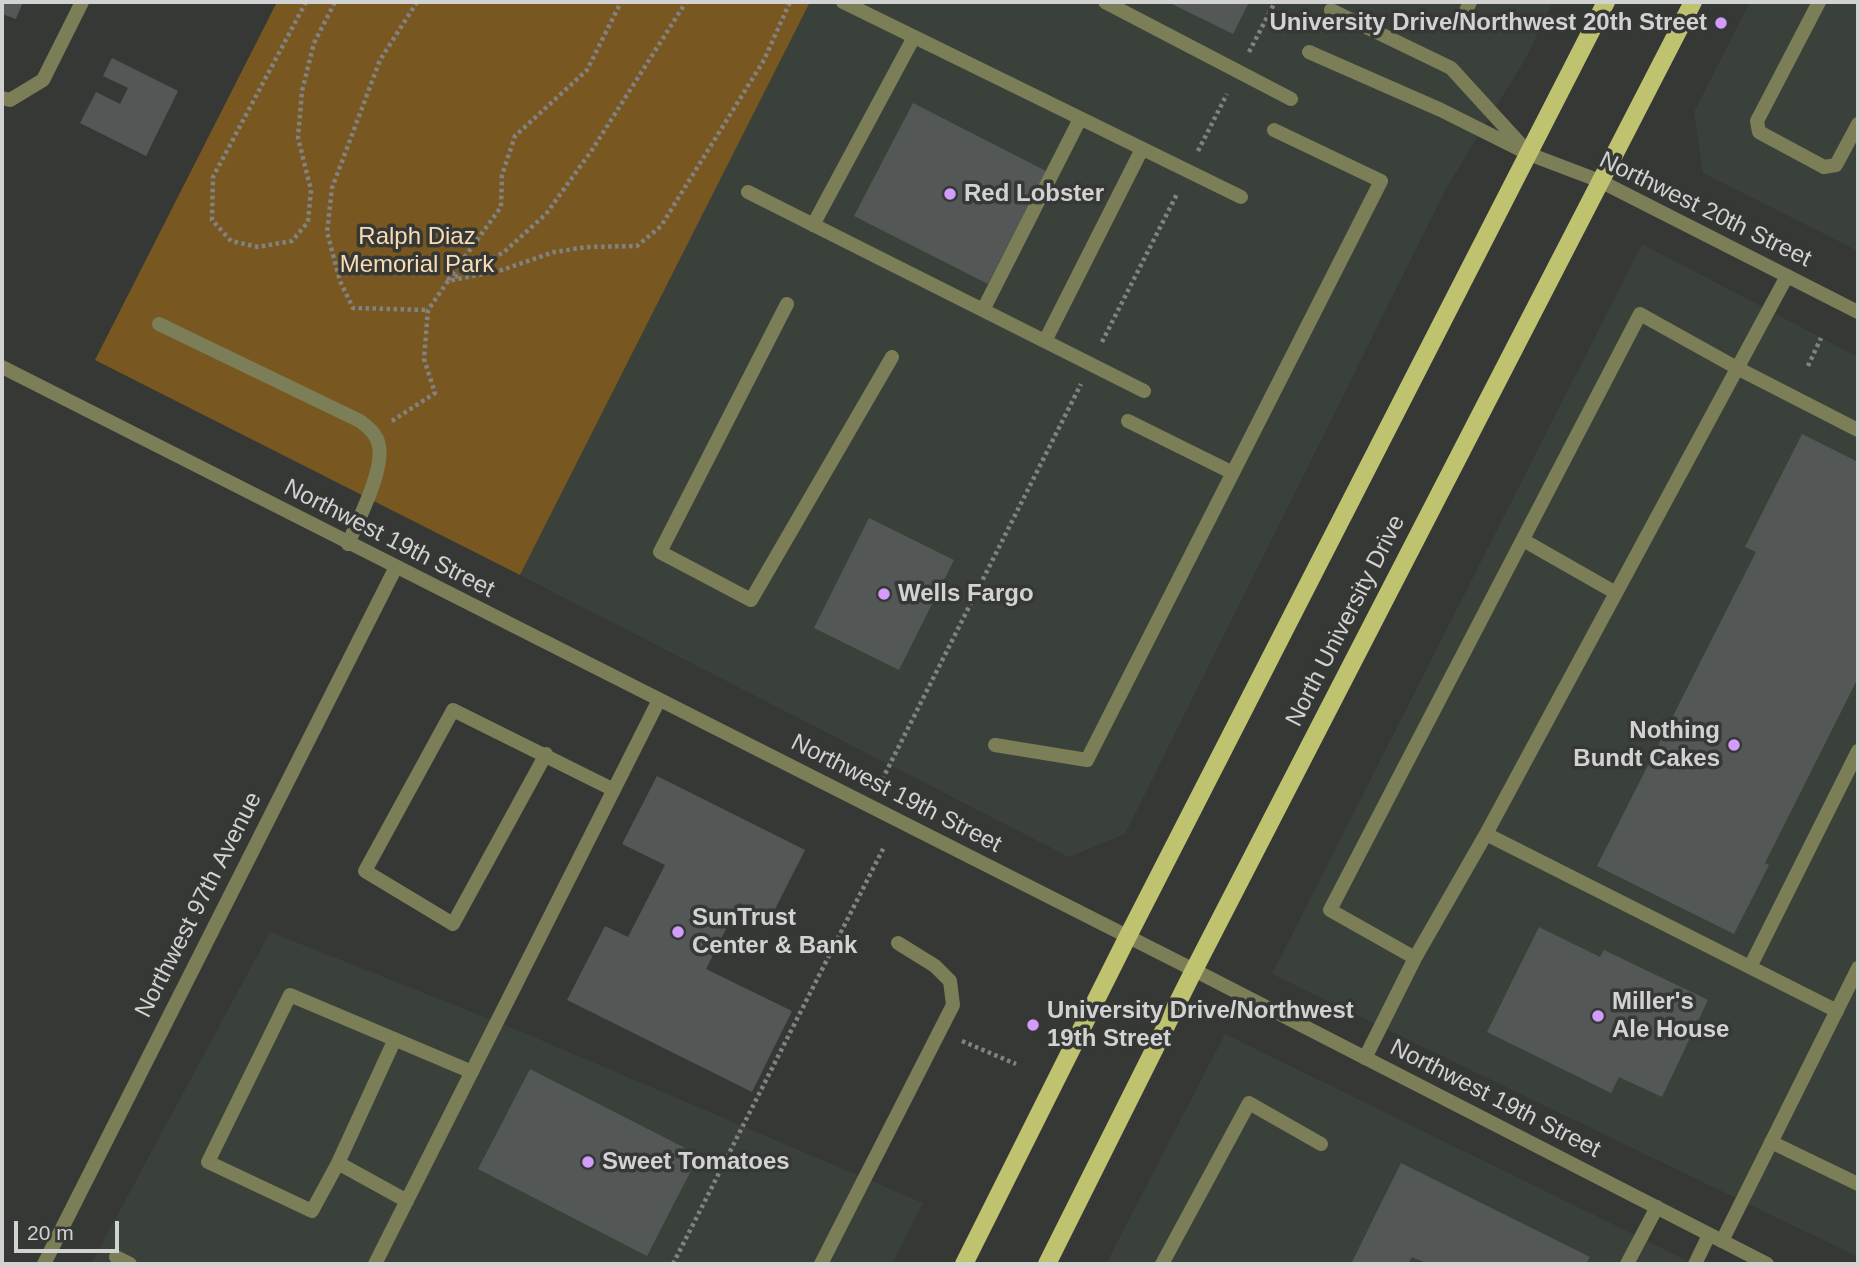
<!DOCTYPE html>
<html>
<head>
<meta charset="utf-8">
<style>
  body { margin:0 }
  #map { position:relative; width:1860px; height:1266px; overflow:hidden; background:#363836; font-family:Arial,sans-serif }
  canvas { display:block }
  .frame { position:absolute; inset:0; border:4px solid #d1d2d1; pointer-events:none }
  .scale { position:absolute; left:14px; top:1221px; width:105px; height:32px; box-sizing:border-box; border:4px solid #d1d2d1; border-top:0; padding-left:9px; font-size:21px; line-height:24px; white-space:nowrap; color:#d1d2d1; -webkit-text-stroke:5px #363836; paint-order:stroke }
</style>
</head>
<body>
<div id="map">
<canvas width="1860" height="1266"></canvas>
<div class="frame"></div>
<div class="scale">20 m</div>
</div>
<script>
const context = document.querySelector('canvas').getContext('2d');
context.lineJoin = 'round';
function fill(path, color) { context.fillStyle = color; context.fill(path, 'evenodd'); }
function stroke(path, color, width, dash) { context.strokeStyle = color; context.lineWidth = width; context.lineCap = dash ? 'butt' : 'round'; context.setLineDash(dash || []); context.stroke(path); }
function write(font, color, halo, rows, align = 'center') {
  context.font = font + ' Arial,sans-serif'; context.lineWidth = 7; context.setLineDash([]); context.textBaseline = 'middle'; context.strokeStyle = halo; context.fillStyle = color; for (const [text, x, y, turn = 0] of rows) {
    context.save(); context.translate(x, y); context.rotate((+turn || 0) * Math.PI / 180); context.textAlign = isNaN(turn) ? turn : align; if (halo) context.strokeText(text, 0, 0); context.fillText(text, 0, 0); context.restore();
  }
}
fill(new Path2D(`
  M 810,2 L 1553,2 L 1527,56 L 1447,187 L 1125,834 L 1069,857 L 520,575 Z
  M 1750,2 L 1858,2 L 1858,251 L 1703,173 L 1694,112 Z
  M 1642,244 L 1858,357 L 1858,1257 L 1272,974 Z
  M 270,932 L 517,1030 L 923,1203 L 892,1264 L 91,1264 Z
  M 1225,1034 L 1694,1264 L 1106,1264 Z`), '#3a413a');
fill(new Path2D(`
  M 277,2 L 810,2 L 520,575 L 95,360 Z`), '#785820');
fill(new Path2D(`
  M 2,2 L 23,2 L 16,19 L 2,14 Z
  M 1168,2 L 1249,2 L 1233,34 Z
  M 112,58 L 178,91 L 146,156 L 80,123 L 96,92 L 120,104 L 128,88 L 103,76 Z
  M 913,103 L 1046,171 L 988,284 L 854,216 Z
  M 1802,434 L 1858,462 L 1858,678 L 1765,863 L 1769,865 L 1734,934 L 1597,866 L 1756,552 L 1745,547 Z
  M 869,518 L 954,560 L 899,670 L 814,628 Z
  M 657,776 L 805,850 L 770,919 L 739,903 L 706,969 L 792,1011 L 752,1092 L 567,1000 L 605,926 L 628,937 L 665,865 L 622,844 Z
  M 1539,927 L 1600,957 L 1604,950 L 1708,1000 L 1662,1097 L 1619,1077 L 1611,1093 L 1487,1032 Z
  M 530,1069 L 699,1155 L 647,1256 L 478,1169 Z
  M 1401,1163 L 1590,1257 L 1586,1264 L 1428,1264 L 1412,1257 L 1408,1264 L 1351,1264 Z`), '#535756');
stroke(new Path2D(`
  M 306,2 L 213,177 L 212,220 L 231,241 L 258,247 L 292,241 L 308,222 L 311,190 L 298,138 L 302,91 L 314,43 L 335,2
  M 417,2 L 380,60 L 332,188 L 327,232 L 340,281 L 353,308 L 428,310
  M 1249,52 L 1275,2
  M 1198,151 L 1227,94
  M 455,277 L 504,252 L 546,214 L 592,150 L 686,2
  M 448,280 L 501,207 L 502,175 L 515,136 L 587,70 L 621,2
  M 1102,342 L 1177,194
  M 1808,366 L 1821,338
  M 392,421 L 435,393 L 424,359 L 428,310 L 448,281 L 502,270 L 554,252 L 587,247 L 637,246 L 661,226 L 764,60 L 790,2
  M 879,786 L 1081,384
  M 962,1041 L 1016,1064
  M 673,1264 L 884,847`), '#818281', 4.5, [3.5, 3.5]);
stroke(new Path2D(`
  M 843,2 L 1241,197
  M 1105,2 L 1291,99
  M 1819,2 L 1757,121 L 1759,132 L 1824,167 L 1836,165 L 1858,124
  M 1465,13 L 1470,2
  M 748,192 L 1144,391
  M 813,225 L 914,37
  M 787,304 L 660,552 L 751,600 L 892,357
  M 983,310 L 1080,119
  M 159,324 L 360,421 C 369,428 377,434 379,446 C 384,471 358,520 348,544
  M 1045,341 L 1142,149
  M 1128,421 L 1233,473
  M 1523,540 L 1616,593
  M 995,745 L 1087,760 L 1381,181 L 1274,130
  M 546,754 L 453,924 L 365,871 L 453,710 L 614,790
  M 1486,834 L 1837,1011
  M 1415,958 L 1330,910 L 1640,314 L 1737,368 L 1858,430
  M 1750,967 L 1858,751
  M 395,1039 L 338,1163 L 312,1211 L 208,1162 L 290,995 L 472,1072
  M 1365,1058 L 1415,958 L 1486,834 L 1787,276
  M 1771,1142 L 1858,1184
  M 338,1163 L 407,1201
  M 1722,1241 L 1858,968
  M 116,1257 L 130,1264
  M 375,1264 L 659,700
  M 821,1264 L 953,1005 L 950,981 L 935,966 L 898,943
  M 1162,1264 L 1249,1103 L 1321,1144
  M 1627,1264 L 1657,1207
  M 1695,1264 L 1709,1235`), '#7b7e56', 14);
stroke(new Path2D(`
  M 1331,10 L 1451,68 L 1524,148
  M 1309,52 L 1441,110 L 1529,154 L 1600,181 L 1858,312
  M 2,98 L 10,100 L 43,80 L 82,2
  M 2,367 L 1194,970 L 1767,1264
  M 44,1264 L 396,567`), '#7b7e56', 14);
stroke(new Path2D(`
  M 964,1264 L 1128,936 L 1606,2
  M 1047,1264 L 1194,970 L 1693,2`), '#bfc36f', 18);
for (const [x, y, r, color] of [
  [1721,23,7,"#d39cfc"],
  [950,194,7,"#d39cfc"],
  [884,594,7,"#d39cfc"],
  [1734,745,7,"#d39cfc"],
  [678,932,7,"#d39cfc"],
  [1598,1016,7,"#d39cfc"],
  [1033,1025,7,"#d39cfc"],
  [588,1162,7,"#d39cfc"]
]) { const dot = new Path2D(); dot.arc(x, y, r, 0, 2 * Math.PI); context.fillStyle = color; context.fill(dot); stroke(dot, '#363836', 2.5); }
write('bold 24px', '#d1d2d1', '#363836', [
  ["University Drive/Northwest 20th Street",1707,23,"right"],
  ["Red Lobster",964,194],
  ["Wells Fargo",898,594],
  ["Nothing",1720,731,"right"],
  ["Bundt Cakes",1720,759,"right"],
  ["SunTrust",692,918],
  ["Center & Bank",692,946],
  ["Miller's",1612,1002],
  ["Ale House",1612,1030],
  ["University Drive/Northwest",1047,1011],
  ["19th Street",1047,1039],
  ["Sweet Tomatoes",602,1162]
], 'left');
write('24px', '#d1d2d1', '#363836', [
  ["Northwest 20th Street",1705,210,26],
  ["Northwest 19th Street",389,539,27],
  ["North University Drive",1346,621,-63],
  ["Northwest 19th Street",896,794,27],
  ["Northwest 97th Avenue",199,905,-63],
  ["Northwest 19th Street",1495,1099,27]
]);
write('24px', '#f8dcb3', '#363836', [
  ["Ralph Diaz",417,237],
  ["Memorial Park",417,265]
]);
</script>
</body>
</html>
